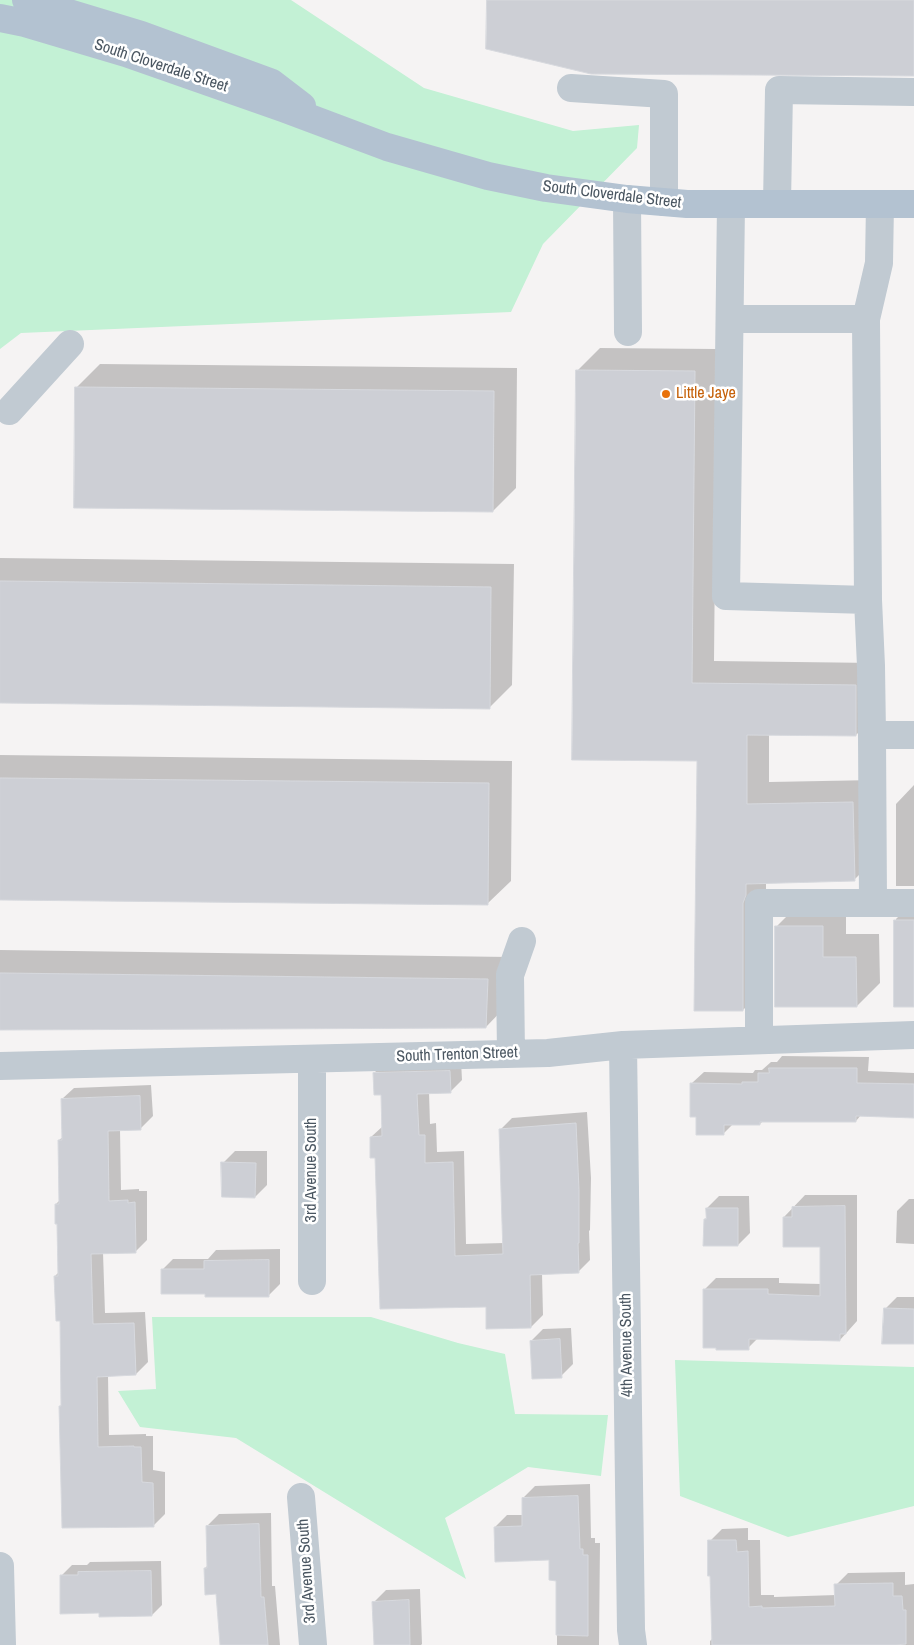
<!DOCTYPE html>
<html>
<head>
<meta charset="utf-8">
<style>
  body { margin:0 }
  canvas { display:block; background:#f5f3f3 }
</style>
</head>
<body>
<canvas width="914" height="1645"></canvas>
<script>
const context = document.querySelector('canvas').getContext('2d');
context.lineJoin = 'round';
function fill(path, color) { context.fillStyle = color; context.fill(path, 'evenodd'); }
function stroke(path, color, width, dash) { context.strokeStyle = color; context.lineWidth = width; context.lineCap = dash ? 'butt' : 'round'; context.setLineDash(dash || []); context.stroke(path); }
function write(font, color, halo, rows, align = 'center') {
  context.font = font + ' "Archivo Narrow",sans-serif'; context.lineWidth = 5; context.setLineDash([]); context.textBaseline = 'middle'; context.strokeStyle = halo; context.fillStyle = color; for (const [text, x, y, turn = 0] of rows) {
    context.save(); context.translate(x, y); context.rotate((+turn || 0) * Math.PI / 180); context.textAlign = isNaN(turn) ? turn : align; if (halo) context.strokeText(text, 0, 0); context.fillText(text, 0, 0); context.restore();
  }
}
fill(new Path2D(`
  M 0,0 L 291,0 L 424,88 L 573,131 L 639,125 L 637,148 L 543,244 L 511,312 L 21,333 L 0,349 Z
  M 152,1317 L 371,1317 L 458,1343 L 505,1354 L 515,1414 L 608,1415 L 601,1476 L 528,1467 L 445,1518 L 466,1579 L 236,1438 L 140,1427 L 118,1391 L 156,1389 Z
  M 675,1360 L 914,1367 L 914,1506 L 788,1537 L 680,1496 Z`), '#c3f1d5');
fill(new Path2D(`
  M 600,348 L 717,349 L 714,661 L 878,663 L 879,712 L 856,735 L 769,734 L 769,782 L 875,780 L 877,857 L 854,880 L 766,882 L 766,987 L 743,1010 L 698,760 L 577,371 Z
  M 100,364 L 517,368 L 516,488 L 493,511 L 77,387 Z
  M 0,558 L 514,564 L 512,685 L 489,708 L 0,702 Z
  M 0,755 L 512,761 L 511,881 L 487,904 L 0,898 Z
  M 914,785 L 914,886 L 896,886 L 896,804 Z
  M 914,901 L 914,1006 L 895,1006 L 896,919 Z
  M 846,903 L 846,934 L 879,934 L 880,983 L 857,1006 L 776,927 L 799,904 Z
  M 0,950 L 510,957 L 509,1003 L 486,1027 L 0,1029 Z
  M 782,1056 L 869,1057 L 868,1071 L 914,1073 L 914,1117 L 861,1115 L 856,1121 L 763,1121 L 760,1124 L 733,1124 L 723,1134 L 697,1116 L 692,1083 L 704,1072 L 753,1073 L 755,1070 L 762,1070 L 771,1062 L 777,1062 Z
  M 461,1060 L 462,1080 L 450,1092 L 429,1092 L 430,1124 L 436,1123 L 437,1152 L 464,1151 L 466,1244 L 504,1243 L 500,1130 L 512,1118 L 587,1112 L 591,1178 L 590,1230 L 589,1231 L 590,1260 L 578,1272 L 542,1273 L 543,1315 L 531,1327 L 487,1306 L 376,1156 L 371,1137 L 383,1126 L 382,1094 L 374,1073 L 386,1061 Z
  M 151,1085 L 153,1116 L 141,1128 L 120,1129 L 121,1190 L 139,1189 L 139,1191 L 147,1191 L 147,1240 L 135,1252 L 103,1252 L 105,1313 L 145,1312 L 148,1362 L 136,1374 L 108,1375 L 109,1435 L 146,1434 L 146,1436 L 153,1436 L 153,1470 L 165,1472 L 165,1514 L 153,1526 L 60,1406 L 62,1404 L 61,1320 L 55,1276 L 59,1272 L 56,1204 L 60,1200 L 59,1140 L 63,1137 L 62,1099 L 74,1088 Z
  M 235,1151 L 267,1151 L 267,1185 L 255,1197 L 223,1163 Z
  M 805,1195 L 857,1195 L 857,1321 L 840,1340 L 758,1338 L 748,1348 L 704,1290 L 716,1278 L 779,1278 L 779,1283 L 822,1284 L 821,1245 L 784,1217 Z
  M 719,1196 L 749,1196 L 750,1233 L 738,1245 L 705,1219 L 707,1217 L 707,1208 Z
  M 909,1199 L 914,1199 L 914,1244 L 896,1243 L 897,1211 Z
  M 280,1249 L 280,1284 L 269,1295 L 206,1293 L 162,1270 L 173,1259 L 208,1259 L 216,1250 Z
  M 897,1297 L 914,1297 L 914,1343 L 885,1309 Z
  M 571,1328 L 573,1364 L 561,1376 L 531,1341 L 543,1329 Z
  M 590,1484 L 591,1538 L 595,1538 L 595,1543 L 600,1543 L 599,1645 L 557,1645 L 557,1580 L 550,1559 L 495,1527 L 507,1515 L 523,1515 L 523,1498 L 535,1486 Z
  M 271,1513 L 272,1586 L 275,1586 L 280,1645 L 221,1645 L 217,1593 L 205,1568 L 208,1565 L 207,1526 L 219,1514 Z
  M 748,1528 L 748,1540 L 760,1540 L 761,1595 L 774,1595 L 774,1597 L 836,1595 L 836,1585 L 848,1573 L 905,1572 L 905,1585 L 914,1584 L 914,1645 L 710,1645 L 710,1641 L 713,1638 L 710,1541 L 722,1529 Z
  M 161,1561 L 162,1605 L 152,1615 L 101,1612 L 61,1576 L 72,1565 L 87,1565 L 90,1562 Z
  M 420,1589 L 422,1644 L 421,1645 L 375,1645 L 374,1602 L 386,1590 Z`), '#0003');
const building = new Path2D(`
  M 487,0 L 914,0 L 914,76 L 591,74 L 486,49 Z
  M 576,370 L 695,371 L 692,683 L 856,685 L 856,736 L 747,735 L 747,804 L 853,802 L 855,881 L 746,884 L 746,895 L 743,903 L 743,1011 L 694,1011 L 697,761 L 572,760 Z
  M 75,387 L 494,391 L 493,512 L 74,508 Z
  M 0,581 L 491,587 L 490,709 L 0,703 Z
  M 0,778 L 489,783 L 488,905 L 0,900 Z
  M 894,920 L 914,920 L 914,1007 L 894,1007 Z
  M 775,926 L 823,926 L 823,957 L 856,957 L 857,1007 L 775,1007 Z
  M 0,973 L 488,979 L 486,1028 L 0,1030 Z
  M 769,1068 L 857,1068 L 857,1083 L 914,1084 L 914,1118 L 856,1116 L 856,1122 L 760,1122 L 760,1125 L 724,1125 L 724,1135 L 696,1135 L 696,1117 L 690,1117 L 690,1083 L 742,1084 L 742,1082 L 758,1082 L 758,1073 L 769,1073 Z
  M 450,1071 L 451,1093 L 417,1094 L 419,1135 L 425,1135 L 425,1163 L 453,1162 L 455,1256 L 503,1254 L 499,1129 L 576,1123 L 579,1190 L 579,1243 L 578,1243 L 579,1273 L 530,1275 L 531,1328 L 486,1329 L 486,1307 L 380,1309 L 375,1158 L 370,1158 L 370,1137 L 382,1136 L 381,1095 L 374,1095 L 373,1073 Z
  M 140,1096 L 141,1130 L 108,1131 L 109,1201 L 128,1200 L 128,1203 L 135,1202 L 136,1253 L 91,1254 L 93,1324 L 134,1323 L 136,1375 L 97,1377 L 98,1447 L 134,1446 L 134,1447 L 141,1447 L 142,1482 L 153,1483 L 154,1527 L 62,1528 L 59,1406 L 61,1406 L 60,1321 L 56,1321 L 54,1276 L 58,1276 L 57,1224 L 55,1224 L 55,1204 L 59,1204 L 58,1140 L 62,1140 L 61,1099 Z
  M 221,1162 L 256,1163 L 255,1198 L 222,1197 Z
  M 845,1206 L 846,1334 L 840,1334 L 840,1341 L 749,1339 L 749,1350 L 716,1350 L 716,1348 L 703,1348 L 703,1289 L 768,1289 L 768,1294 L 820,1296 L 820,1247 L 783,1247 L 783,1217 L 792,1217 L 792,1207 Z
  M 706,1208 L 738,1208 L 738,1246 L 703,1246 L 704,1219 L 706,1219 Z
  M 269,1260 L 269,1297 L 205,1297 L 205,1294 L 161,1294 L 161,1269 L 204,1269 L 204,1261 Z
  M 884,1308 L 914,1309 L 914,1344 L 882,1344 Z
  M 560,1339 L 562,1378 L 532,1379 L 530,1341 Z
  M 578,1496 L 580,1549 L 583,1549 L 583,1555 L 588,1555 L 588,1636 L 556,1635 L 556,1581 L 549,1580 L 549,1560 L 495,1562 L 494,1527 L 522,1526 L 522,1498 Z
  M 259,1524 L 261,1597 L 264,1597 L 268,1645 L 220,1645 L 216,1594 L 205,1595 L 204,1568 L 207,1568 L 206,1526 Z
  M 708,1540 L 736,1540 L 737,1552 L 748,1551 L 749,1607 L 762,1606 L 762,1608 L 835,1606 L 834,1584 L 893,1583 L 893,1596 L 902,1596 L 903,1610 L 906,1610 L 906,1644 L 895,1645 L 712,1645 L 710,1576 L 708,1576 Z
  M 151,1571 L 152,1616 L 99,1617 L 99,1613 L 60,1614 L 60,1575 L 78,1575 L 78,1572 Z
  M 409,1600 L 410,1645 L 374,1645 L 372,1602 Z`);
fill(building, '#cdcfd5');
stroke(building, '#d7d9de', 1);
stroke(new Path2D(`
  M 571,88 L 664,94 L 664,202
  M 627,199 L 628,332
  M 731,204 L 726,596 L 868,600 L 866,319 L 879,263 L 880,204
  M 777,204 L 779,90 L 914,92
  M 730,319 L 866,319
  M 9,411 L 70,344
  M 868,600 L 871,666 L 872,735 L 914,735
  M 872,735 L 873,903
  M 759,1040 L 759,903 L 914,903
  M 623,1045 L 631,1630 L 633,1645
  M 511,1054 L 510,975 L 522,941
  M 312,1059 L 312,1281
  M 0,1066 L 548,1053 L 623,1045 L 914,1035
  M 301,1497 L 313,1645
  M 0,1566 L 2,1645`), '#c1cad2', 28);
stroke(new Path2D(`
  M 26,0 L 141,35 L 272,83 L 302,106
  M 0,18 L 25,23 L 126,53 L 283,108 L 387,147 L 488,176 L 546,188 L 627,199 L 687,204 L 914,204`), '#b3c2d1', 28);
for (const [x, y, r, color] of [
  [666,394,5,"#e8710a"]
]) { const dot = new Path2D(); dot.arc(x, y, r, 0, 2 * Math.PI); context.fillStyle = color; context.fill(dot); stroke(dot, '#fff', 2); }
write('16px', '#4a5661', '#fff', [
  ["South Cloverdale Street",161,66,18],
  ["South Cloverdale Street",612,195,7],
  ["South Trenton Street",457,1055,-2],
  ["3rd Avenue South",312,1170,-90],
  ["4th Avenue South",627,1345,-91],
  ["3rd Avenue South",307,1571,-94]
]);
write('16px', '#c56008', '#fff', [
  ["Little Jaye",676,394]
], 'left');
</script>
</body>
</html>
